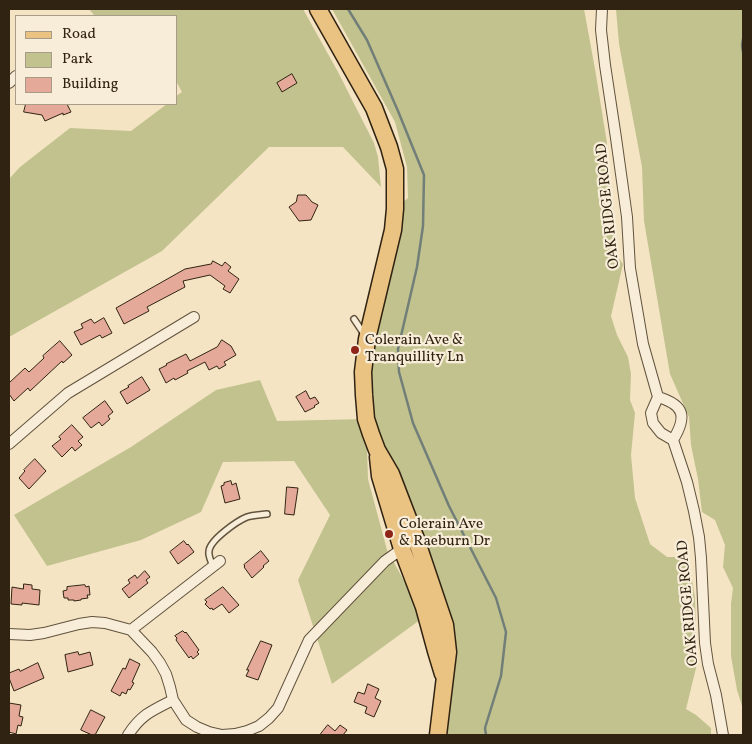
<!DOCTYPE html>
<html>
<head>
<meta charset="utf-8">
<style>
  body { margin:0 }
  #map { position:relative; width:752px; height:744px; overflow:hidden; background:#f4e4c3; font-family:Vollkorn,serif }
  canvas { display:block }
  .frame { position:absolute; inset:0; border:10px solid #302312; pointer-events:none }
  .legend { position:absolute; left:15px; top:15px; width:162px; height:90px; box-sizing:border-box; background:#f8edd8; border:1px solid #a89c89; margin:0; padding:6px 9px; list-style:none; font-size:15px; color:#302312 }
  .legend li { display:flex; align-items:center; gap:10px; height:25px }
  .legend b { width:25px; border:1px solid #a89c89 }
</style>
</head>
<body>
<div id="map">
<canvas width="752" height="744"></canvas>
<div class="frame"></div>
<ul class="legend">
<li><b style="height:6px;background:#eac282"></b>Road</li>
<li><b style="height:14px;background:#c2c28f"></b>Park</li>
<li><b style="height:14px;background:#e4a999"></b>Building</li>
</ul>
</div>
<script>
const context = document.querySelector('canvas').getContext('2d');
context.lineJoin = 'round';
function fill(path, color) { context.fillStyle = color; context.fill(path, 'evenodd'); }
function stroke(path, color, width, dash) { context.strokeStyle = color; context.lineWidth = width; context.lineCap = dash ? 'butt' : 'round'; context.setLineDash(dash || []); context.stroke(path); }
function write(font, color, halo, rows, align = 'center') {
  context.font = font + ' Vollkorn,serif'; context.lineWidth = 4.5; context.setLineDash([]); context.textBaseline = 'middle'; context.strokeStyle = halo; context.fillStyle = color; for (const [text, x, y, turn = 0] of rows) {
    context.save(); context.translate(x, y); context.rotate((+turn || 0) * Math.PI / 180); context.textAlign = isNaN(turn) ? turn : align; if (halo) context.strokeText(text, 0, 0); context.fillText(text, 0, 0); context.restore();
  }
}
fill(new Path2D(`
  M 89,9 L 303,9 L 338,72 L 374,143 L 378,157 L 381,187 L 343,147 L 269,147 L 162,251 L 9,337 L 9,179 L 20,167 L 70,128 L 131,131 L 167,104 L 176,104 L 176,96 L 182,92 L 176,81 L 176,16 L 97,16 L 94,15 Z
  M 332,9 L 584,9 L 595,69 L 607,143 L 605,160 L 614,218 L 615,253 L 623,264 L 611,316 L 617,335 L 628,357 L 631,374 L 630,400 L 635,413 L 631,455 L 635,498 L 650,544 L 667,557 L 681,557 L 689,561 L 695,598 L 697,664 L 686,709 L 696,715 L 711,728 L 711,735 L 438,735 L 448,652 L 366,422 L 368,479 L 387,550 L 424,617 L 332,684 L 298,580 L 330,515 L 294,461 L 223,462 L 201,512 L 141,540 L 47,566 L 14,515 L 131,447 L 216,390 L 260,380 L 277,421 L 366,419 L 364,395 L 395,209 L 408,198 L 407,167 L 395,122 Z
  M 616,9 L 743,9 L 743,709 L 737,690 L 731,656 L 731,604 L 733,588 L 723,567 L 725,545 L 715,520 L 702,512 L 698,479 L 691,445 L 689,417 L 670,374 L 644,221 L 642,167 L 619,44 Z`), '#c2c28f');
stroke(new Path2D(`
  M 348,9 L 367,40 L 398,111 L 424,175 L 423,226 L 417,267 L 398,349 L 399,372 L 413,423 L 449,506 L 496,598 L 506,632 L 501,676 L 485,728 L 486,735
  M 743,39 L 742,45 L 743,52`), '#727f78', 2.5);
const building = new Path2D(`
  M 292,74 L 297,83 L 282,92 L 277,83 Z
  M 26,104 L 67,104 L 71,112 L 63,115 L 63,113 L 45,121 L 42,115 L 24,112 Z
  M 298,195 L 306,195 L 312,202 L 318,205 L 311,220 L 299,221 L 289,207 L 296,202 Z
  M 213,261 L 222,266 L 225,262 L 231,267 L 228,271 L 239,279 L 230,293 L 223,289 L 225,286 L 210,275 L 183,281 L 185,287 L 147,307 L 149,311 L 124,324 L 116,308 L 185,269 L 211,264 Z
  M 104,318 L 112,333 L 102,338 L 100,335 L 81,345 L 74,332 L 83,328 L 81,324 L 91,319 L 94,323 Z
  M 222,340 L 231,346 L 236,355 L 224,362 L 226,365 L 219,369 L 217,366 L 209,370 L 205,362 L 187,371 L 188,373 L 175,380 L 174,378 L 166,383 L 159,369 L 167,365 L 166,364 L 186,354 L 190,361 L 217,347 Z
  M 60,341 L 72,355 L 63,363 L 62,361 L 30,391 L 28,388 L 14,401 L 9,394 L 9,383 L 25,368 L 29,372 L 44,358 L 43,356 Z
  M 142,377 L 150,390 L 127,404 L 120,392 L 129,387 L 128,386 Z
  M 306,391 L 310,399 L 315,397 L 319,403 L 314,406 L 315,407 L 305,412 L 296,397 Z
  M 105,401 L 113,412 L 108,416 L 110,419 L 102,426 L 99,422 L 91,428 L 83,418 Z
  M 72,425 L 83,437 L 78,441 L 82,445 L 75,451 L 72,447 L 62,457 L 52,446 L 61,439 L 59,437 Z
  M 35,459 L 46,471 L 29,489 L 19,478 L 25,471 L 24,470 Z
  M 231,481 L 232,485 L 236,483 L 240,499 L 225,503 L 221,486 L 224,485 L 224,483 Z
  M 287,487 L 298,488 L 294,515 L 285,514 Z
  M 184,541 L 187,545 L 188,544 L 194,552 L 178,564 L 170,552 Z
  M 261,551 L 269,561 L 263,566 L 264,567 L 252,578 L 244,567 L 245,566 L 244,565 Z
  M 145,571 L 150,577 L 146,580 L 148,583 L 129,598 L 122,589 L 130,583 L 128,580 L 135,575 L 137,578 Z
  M 24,584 L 32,585 L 32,589 L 40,590 L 39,605 L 22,603 L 22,605 L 11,604 L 12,587 L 23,589 Z
  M 85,585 L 86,587 L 89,586 L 90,595 L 87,595 L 88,598 L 81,599 L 81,600 L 74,601 L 74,600 L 68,600 L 68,598 L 64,598 L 63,591 L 67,590 L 67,587 Z
  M 223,587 L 239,605 L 229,613 L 222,604 L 213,610 L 212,608 L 210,609 L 205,604 L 207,602 L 205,600 Z
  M 183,631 L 185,633 L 186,632 L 199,650 L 197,652 L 199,654 L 193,659 L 191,656 L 189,658 L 176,640 L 177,638 L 175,636 Z
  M 261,641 L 272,645 L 258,680 L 246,676 L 249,670 L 247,670 Z
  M 78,652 L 79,655 L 90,652 L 93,665 L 68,672 L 65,655 Z
  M 130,659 L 140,664 L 132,682 L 134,683 L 130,690 L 128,689 L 126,694 L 122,692 L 120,696 L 111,691 L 123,668 L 125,669 Z
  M 38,663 L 44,678 L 14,691 L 9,678 L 9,673 L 19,669 L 20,671 Z
  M 368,684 L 379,689 L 375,698 L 381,701 L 374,717 L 365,713 L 367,707 L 354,702 L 358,692 L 364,694 Z
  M 9,703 L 21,705 L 19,716 L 23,717 L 21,726 L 18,725 L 16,734 L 9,732 Z
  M 91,710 L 105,717 L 95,735 L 92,735 L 81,730 Z
  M 328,725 L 335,731 L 340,725 L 347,730 L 343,735 L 320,735 Z`);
fill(building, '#e4a999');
stroke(building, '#302312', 1);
const lane = new Path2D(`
  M 354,319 L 364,334
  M 213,566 C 211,561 208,556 209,551 C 210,540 237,521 247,517 C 253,515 260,515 267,514`);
const street = new Path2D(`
  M 602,9 L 601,30 L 605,65 L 616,138 L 627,217 L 630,268 L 643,344 L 658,397 L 651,413 L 653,423 L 661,433 L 673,440 C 687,417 685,405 658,397
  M 9,83 L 16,76
  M 673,440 L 687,482 L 694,511 L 699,537 L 701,558 L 705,643 L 708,664 L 716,695 L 723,735
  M 9,444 L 68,393 L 194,317
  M 131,630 L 220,561
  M 9,634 L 30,635 L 44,633 L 79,624 L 92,622 L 105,623 L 131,630 L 152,652 L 160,663 L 166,674 L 170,687 L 173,700 L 186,720 L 197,727 L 209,732 L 222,735 L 235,734 L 247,731 L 259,726 L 269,718 L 278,708 L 309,640 L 385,561 L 406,546
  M 128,735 C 141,715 151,711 173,700`);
const primary = new Path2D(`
  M 318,9 L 374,108 L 389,147 L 395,169 L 395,209 L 393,230 L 367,339 L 363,372 L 364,395 L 366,419 L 371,434 L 377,450 L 391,474 L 416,539 L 445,625 L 448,652 L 438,735
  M 378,457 L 380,476 L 402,549 L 424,607 L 436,651 L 443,674`);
stroke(lane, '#61533e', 8);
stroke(street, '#61533e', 12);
stroke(primary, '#302312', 19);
stroke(lane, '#f8edd8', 5);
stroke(street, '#f8edd8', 10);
stroke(primary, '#eac282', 16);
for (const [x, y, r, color] of [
  [355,350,5,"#8f2418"],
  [389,534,5,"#8f2418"]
]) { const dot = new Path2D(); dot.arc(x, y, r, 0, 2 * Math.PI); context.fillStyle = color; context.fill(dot); stroke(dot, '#f8edd8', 2); }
write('15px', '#302312', '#f8edd8', [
  ["OAK RIDGE ROAD",609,206,-96],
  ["OAK RIDGE ROAD",689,603,-95]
]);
write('15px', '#302312', '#f8edd8', [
  ["Colerain Ave &",365,341],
  ["Tranquillity Ln",365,358],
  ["Colerain Ave",399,525],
  ["& Raeburn Dr",399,542]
], 'left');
</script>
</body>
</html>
